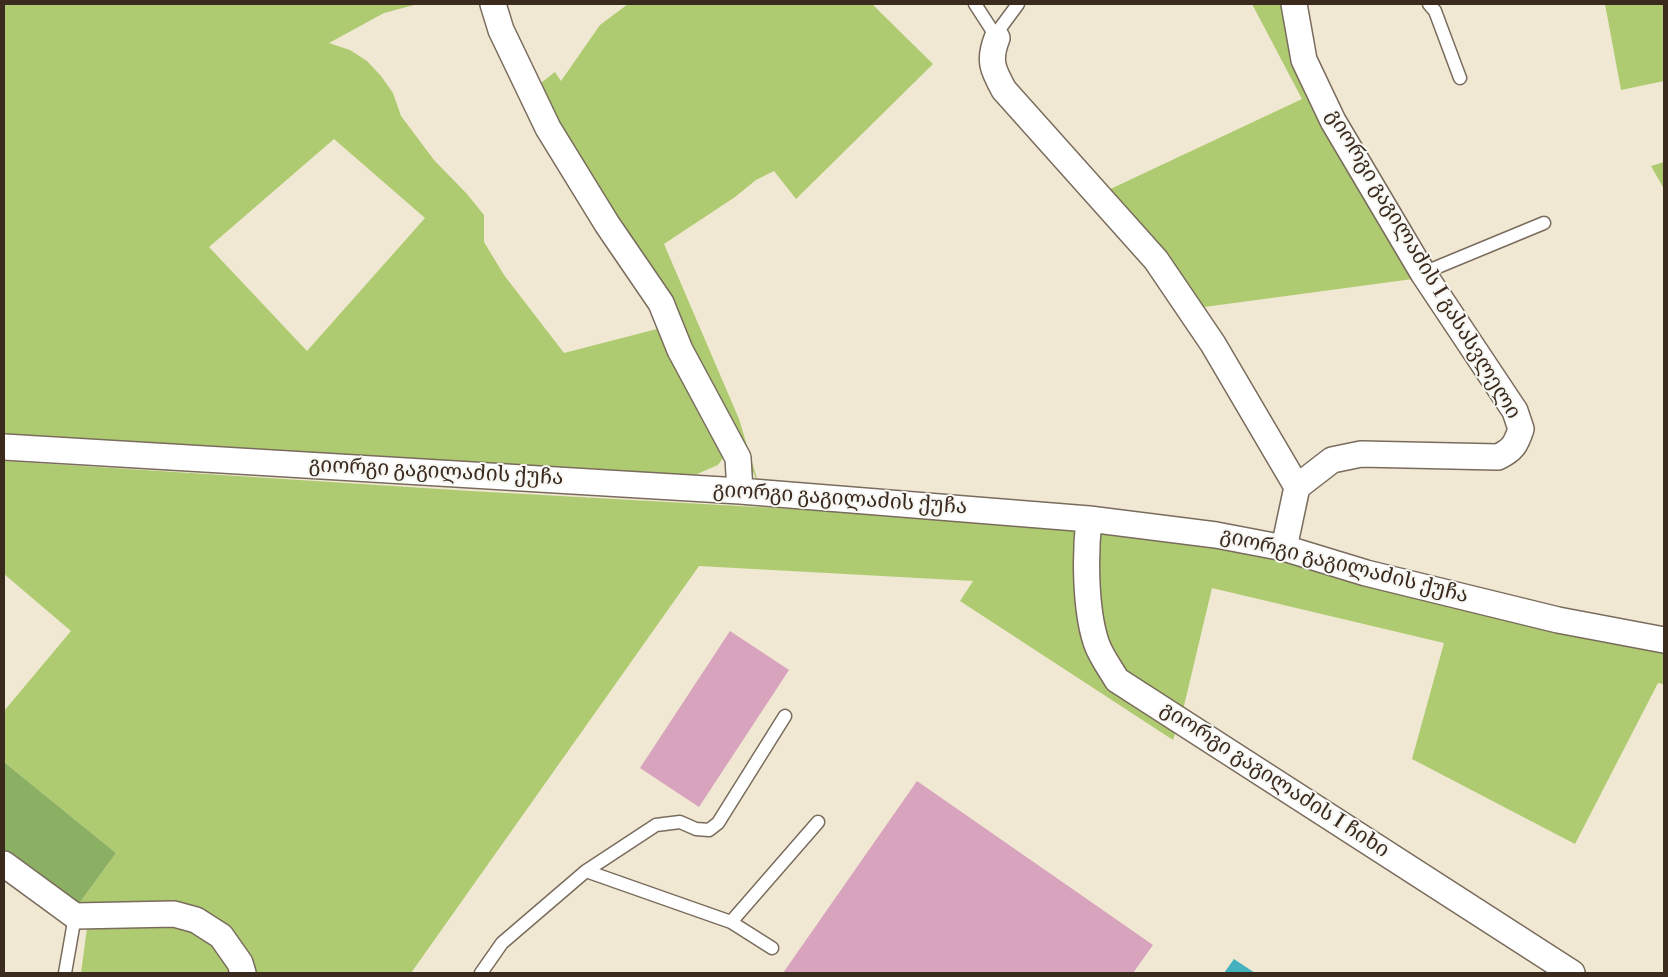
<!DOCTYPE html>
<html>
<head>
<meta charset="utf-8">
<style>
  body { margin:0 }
  #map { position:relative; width:1668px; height:977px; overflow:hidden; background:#f0e8d2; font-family:"IM FELL Double Pica",serif }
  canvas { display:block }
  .frame { position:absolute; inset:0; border:5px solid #3b2a1e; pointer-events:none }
</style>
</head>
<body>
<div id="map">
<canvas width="1668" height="977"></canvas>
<div class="frame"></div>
</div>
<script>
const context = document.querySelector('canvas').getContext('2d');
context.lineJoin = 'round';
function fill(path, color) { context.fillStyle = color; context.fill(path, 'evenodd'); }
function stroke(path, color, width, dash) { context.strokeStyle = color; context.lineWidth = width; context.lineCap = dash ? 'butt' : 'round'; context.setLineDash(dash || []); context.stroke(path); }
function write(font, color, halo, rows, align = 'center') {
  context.font = font + ' "IM FELL Double Pica","Noto Serif Georgian",serif'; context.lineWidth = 4; context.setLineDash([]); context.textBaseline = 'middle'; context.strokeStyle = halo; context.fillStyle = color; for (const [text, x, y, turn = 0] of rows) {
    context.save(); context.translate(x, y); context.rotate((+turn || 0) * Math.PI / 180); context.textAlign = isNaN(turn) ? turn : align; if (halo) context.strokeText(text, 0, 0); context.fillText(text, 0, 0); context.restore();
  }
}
fill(new Path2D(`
  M 4,4 L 418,4 L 384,13 L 329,43 L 350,50 L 367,61 L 381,76 L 393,93 L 401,116 L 434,160 L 467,194 L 484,215 L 484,242 L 504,275 L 564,353 L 657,329 L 683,375 L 725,455 L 718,465 L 690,477 L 646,479 L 4,434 ZM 334,139 L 425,218 L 307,351 L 209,247 Z
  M 628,4 L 872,4 L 933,64 L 796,199 L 774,171 L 756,180 L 735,197 L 664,244 L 739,419 L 759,485 L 724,409 L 605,206 L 537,86 L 555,72 L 561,81 L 600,25 Z
  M 1252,4 L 1288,4 L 1420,278 L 1197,308 L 1104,192 L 1302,99 Z
  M 1605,4 L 1664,4 L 1664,81 L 1621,90 Z
  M 1664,162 L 1664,189 L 1651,166 Z
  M 4,461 L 471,491 L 972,519 L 1118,531 L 1271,556 L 1664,651 L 1664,684 L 1658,683 L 1575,844 L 1412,759 L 1444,643 L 1212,588 L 1183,710 L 1173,740 L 960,601 L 973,581 L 699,566 L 411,973 L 253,973 L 233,938 L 78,905 L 116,853 L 4,762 L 4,711 L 71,631 L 4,574 Z
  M 181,922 L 201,931 L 234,973 L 81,973 L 87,928 Z`), '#afcb71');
fill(new Path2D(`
  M 4,762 L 116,853 L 78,905 L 4,851 Z`), '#8baf63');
fill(new Path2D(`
  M 1234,959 L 1255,973 L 1224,973 Z`), '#43b2be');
fill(new Path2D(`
  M 730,631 L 789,670 L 699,807 L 640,768 Z
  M 917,781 L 1153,945 L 1133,973 L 783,973 Z`), '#d7a3bd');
const lane = new Path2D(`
  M 975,4 L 997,38
  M 1429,4 L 1435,11 L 1460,78
  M 997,38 L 1001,27 L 1018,4
  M 1423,273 L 1544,223
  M 586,871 L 731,922 L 818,822
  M 731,922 L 772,948
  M 65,973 L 75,916
  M 481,973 L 502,943 L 586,871 L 656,825 L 680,822 L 696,829 L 709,830 L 718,823 L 785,716`);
const street = new Path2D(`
  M 493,4 L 501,30 L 548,128 L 607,224 L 661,303 L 680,350 L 738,458 L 740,491
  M 997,38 C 988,61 993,70 1004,90 L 1156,260 L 1213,344 L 1297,487
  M 4,447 L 740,491 L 1089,519 L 1216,535 L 1284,548 L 1366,573 L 1558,620 L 1664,640
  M 1089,519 C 1085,554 1085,608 1096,642 C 1100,655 1110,668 1117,680 L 1572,973
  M 1284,548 L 1297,487 L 1332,460 L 1361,454 L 1498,457 C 1513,450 1516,444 1521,429 L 1515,411 L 1423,273 L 1333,121 L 1304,60 L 1294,4
  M 4,864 L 75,916 L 174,914 L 196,920 L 221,936 L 240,963 L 243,973`);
stroke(lane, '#7a6c5d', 15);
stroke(street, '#7a6c5d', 28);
stroke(lane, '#fff', 12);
stroke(street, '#fff', 25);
write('21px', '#3b2a1e', '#f6f6f2', [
  ["გიორგი გაგილაძის I გასასვლელი",1422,265,59],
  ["გიორგი გაგილაძის ქუჩა",436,473,3],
  ["გიორგი გაგილაძის ქუჩა",840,500,4],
  ["გიორგი გაგილაძის ქუჩა",1344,567,14],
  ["გიორგი გაგილაძის I ჩიხი",1274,781,33]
]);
</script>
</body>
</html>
